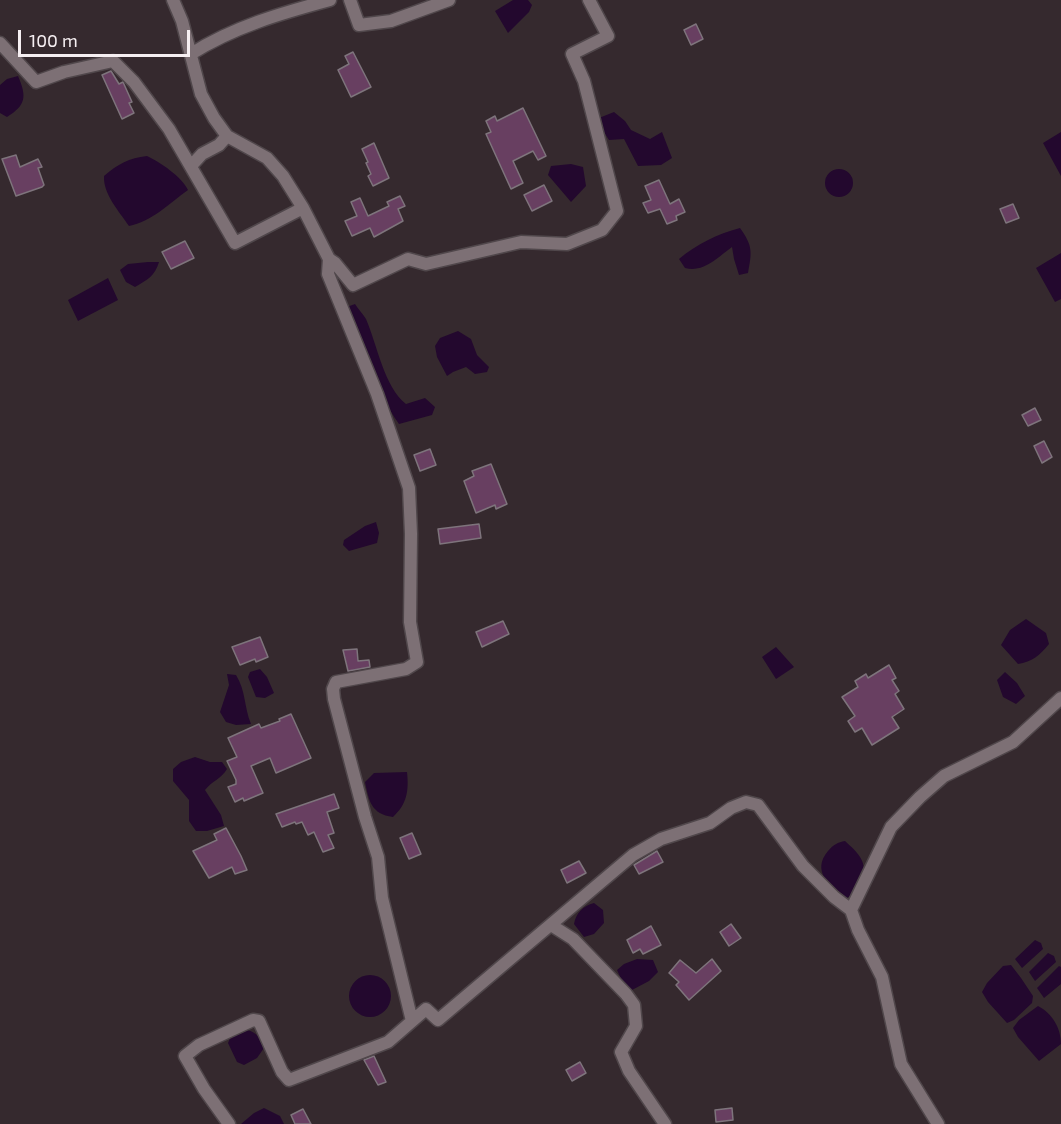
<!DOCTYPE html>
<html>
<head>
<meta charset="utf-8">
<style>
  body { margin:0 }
  #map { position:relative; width:1061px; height:1124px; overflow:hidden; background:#35292e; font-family:"Exo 2",sans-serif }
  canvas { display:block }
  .scale { position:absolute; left:18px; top:30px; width:172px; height:27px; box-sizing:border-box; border:3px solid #f6eff2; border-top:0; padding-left:8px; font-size:18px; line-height:21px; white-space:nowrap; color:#f6eff2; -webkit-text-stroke:4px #35292e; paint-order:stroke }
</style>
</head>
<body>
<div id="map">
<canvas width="1061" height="1124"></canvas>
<div class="scale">100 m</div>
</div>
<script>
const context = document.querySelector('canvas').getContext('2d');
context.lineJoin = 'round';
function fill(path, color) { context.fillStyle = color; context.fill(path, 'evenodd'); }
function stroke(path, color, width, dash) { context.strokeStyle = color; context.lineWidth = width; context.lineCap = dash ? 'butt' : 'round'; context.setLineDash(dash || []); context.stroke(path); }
fill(new Path2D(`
  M 513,0 L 528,0 L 532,5 L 529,12 L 508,33 L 495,11 Z
  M 18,76 C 27,97 26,105 7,117 L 0,113 L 0,85 L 7,79 Z
  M 614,112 L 625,121 L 631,130 L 650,139 L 662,132 L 672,158 L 661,165 L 638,166 L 624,139 L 609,140 L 602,129 L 599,118 Z
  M 1061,132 L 1061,176 L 1043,143 Z
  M 147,156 C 160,162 182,177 188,190 C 170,203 151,222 129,226 C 119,211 103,194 104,176 C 118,164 129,158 147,156 Z
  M 571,164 L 583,167 L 586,186 L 571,202 L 548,175 L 551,166 Z
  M825 183a14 14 0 1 1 28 0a14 14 0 1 1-28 0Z
  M 740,228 C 753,246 752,252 748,273 L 739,275 L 734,259 L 732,247 C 718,257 704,273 685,268 L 679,259 C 697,244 717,234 740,228 Z
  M 1061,253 L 1061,299 L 1055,302 L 1036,268 Z
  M 148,262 L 159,262 C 155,276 147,280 135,287 L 126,282 L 120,270 L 128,264 Z
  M 108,278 L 118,300 L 78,321 L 68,300 Z
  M 355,304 C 358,309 363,314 366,319 C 377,344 384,387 406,404 L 425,398 L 435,407 L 432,415 L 399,424 C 375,390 363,346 347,307 Z
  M 458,331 L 471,339 L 477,355 L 489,367 L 487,372 L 475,374 L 466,367 L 453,372 L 447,376 L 437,357 L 435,346 L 440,338 Z
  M 376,522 L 379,533 L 377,543 L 349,551 L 343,545 L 344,540 L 365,526 Z
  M 1026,619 L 1046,633 L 1049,644 C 1040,655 1032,662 1018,664 L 1001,645 L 1010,630 Z
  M 776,647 L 794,667 L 776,679 L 762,657 Z
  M 260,669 L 267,677 L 274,693 L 265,698 L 256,697 L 248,677 L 250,672 Z
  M 1005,672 L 1017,683 L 1025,696 L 1016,704 L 1003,697 L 997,680 Z
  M 227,674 L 236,675 C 246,691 244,707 251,724 L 236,725 L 226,722 L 220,712 L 229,685 Z
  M 195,757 L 210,762 L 222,762 L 227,769 C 221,779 212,781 205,790 L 221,815 L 224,826 L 207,831 L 196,831 L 189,821 L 189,800 L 173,781 L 173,769 L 181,762 Z
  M 407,772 C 409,791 407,804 393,817 C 371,814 369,801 365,782 L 374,773 Z
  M 845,841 C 858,853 870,863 860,881 C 855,890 853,895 844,900 C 830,886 811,871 828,851 C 833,845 838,842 845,841 Z
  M 594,903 L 603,910 L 604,923 L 594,934 L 584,937 L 574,924 C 576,913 583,906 594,903 Z
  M 1035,940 L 1041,943 L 1043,949 L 1022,968 L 1015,959 Z
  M 1048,953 L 1054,956 L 1056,962 L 1035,981 L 1029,972 Z
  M 637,959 L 653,960 L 658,972 L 649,981 L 632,990 L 625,987 L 617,970 L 624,964 Z
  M 1011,965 L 1021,978 L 1033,996 L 1032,1003 L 1014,1020 L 1007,1023 L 988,1002 L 982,992 L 987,983 L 1003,966 Z
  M 1059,966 L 1061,967 L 1061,984 L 1044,998 L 1037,988 Z
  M349 996a21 21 0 1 1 42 0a21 21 0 1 1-42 0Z
  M 1038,1006 C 1052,1013 1061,1028 1061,1044 L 1039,1061 L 1018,1037 L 1013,1028 L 1019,1020 Z
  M 247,1030 C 257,1032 261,1039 264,1048 L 257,1058 L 244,1065 L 237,1062 L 228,1043 L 231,1036 Z
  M 264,1108 L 280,1116 L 284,1124 L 241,1124 L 254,1113 Z`), '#23082e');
const building = new Path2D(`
  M 696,24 L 703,39 L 691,45 L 684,30 Z
  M 353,52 L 371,87 L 351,97 L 338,70 L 349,64 L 345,56 Z
  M 111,71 L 119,84 L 123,82 L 132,102 L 129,103 L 134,113 L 122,119 L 102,75 Z
  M 523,108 L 546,156 L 538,160 L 533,151 L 513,161 L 523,183 L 511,189 L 486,134 L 491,132 L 486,121 L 495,116 L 497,121 Z
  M 374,143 L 389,178 L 373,186 L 368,176 L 371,174 L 366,163 L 368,162 L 362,149 Z
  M 16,155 L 20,167 L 38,159 L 42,167 L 38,168 L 44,185 L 42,187 L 16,196 L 2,159 Z
  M 659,180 L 670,204 L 679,199 L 685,212 L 676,216 L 677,220 L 667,224 L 660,209 L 648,213 L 643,203 L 651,200 L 645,186 Z
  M 544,185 L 552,201 L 532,211 L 524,195 Z
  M 400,196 L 405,206 L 398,209 L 403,221 L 374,237 L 370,228 L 352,236 L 345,221 L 357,216 L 351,202 L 360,198 L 368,216 L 389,206 L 387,202 Z
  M 1013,204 L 1019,218 L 1006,223 L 1000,209 Z
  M 185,241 L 194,258 L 171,269 L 162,252 Z
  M 1035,408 L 1041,420 L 1028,426 L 1022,415 Z
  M 1044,441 L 1052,457 L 1042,463 L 1034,446 Z
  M 430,449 L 436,465 L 420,471 L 414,455 Z
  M 491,464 L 507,504 L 496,509 L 495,505 L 476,513 L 464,481 L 474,476 L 472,471 Z
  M 479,524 L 481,538 L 440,544 L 438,529 Z
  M 503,621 L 509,634 L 482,647 L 476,632 Z
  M 260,637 L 268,657 L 256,662 L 255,659 L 240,665 L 232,647 Z
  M 357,649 L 358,661 L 369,660 L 370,667 L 348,671 L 343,650 Z
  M 889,665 L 896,678 L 892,680 L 899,691 L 895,694 L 904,709 L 892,717 L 899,728 L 872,745 L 862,728 L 855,732 L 848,721 L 855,716 L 842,697 L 858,687 L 855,681 L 866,674 L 868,678 Z
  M 291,714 L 311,758 L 276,773 L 270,758 L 251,766 L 263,793 L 244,801 L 243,798 L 235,802 L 228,787 L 236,784 L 236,780 L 227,761 L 237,757 L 228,738 L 259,724 L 261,728 L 280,721 L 279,719 Z
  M 334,794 L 339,808 L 327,812 L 334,833 L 328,835 L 334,848 L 323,852 L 314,832 L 308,835 L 302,822 L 296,824 L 295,822 L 282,827 L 276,814 Z
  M 226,828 L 241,856 L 247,870 L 235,874 L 232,867 L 209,878 L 193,851 L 217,840 L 214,834 Z
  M 412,833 L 421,854 L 409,859 L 400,838 Z
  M 657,851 L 663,862 L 639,874 L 634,865 Z
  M 579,861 L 586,873 L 567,883 L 561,870 Z
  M 731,924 L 741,938 L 729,946 L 720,932 Z
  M 651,926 L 661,945 L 643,954 L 640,949 L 633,953 L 627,940 Z
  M 712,959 L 721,971 L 689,1000 L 676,985 L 679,982 L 669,973 L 680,960 L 696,973 Z
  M 374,1056 L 386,1082 L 378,1085 L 364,1060 Z
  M 580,1062 L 586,1073 L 572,1081 L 566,1070 Z
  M 732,1108 L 733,1120 L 716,1122 L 715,1110 Z
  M 303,1109 L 311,1124 L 295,1124 L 291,1115 Z`);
fill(building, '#683f61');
stroke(building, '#7e747c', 1.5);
const minor = new Path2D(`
  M 173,0 L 182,21 L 201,94 L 214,118 L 227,136 L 267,158 L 283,176 L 303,208 L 329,259 L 328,274 L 377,394 L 409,488 L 411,534 L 410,622 L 417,662 L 406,669 L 336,682 L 333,689 L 334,699 L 365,817 L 378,857 L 382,898 L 412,1021
  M 350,0 L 359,25 L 391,21 L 449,0
  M 0,43 L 36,82 L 64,72 L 113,61 L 134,82 L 169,129 L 235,243 L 303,208
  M 191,54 C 233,27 282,13 330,0
  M 191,166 L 202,154 L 219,145 L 227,136
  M 329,259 L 335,263 L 353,285 L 408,259 L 426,264 L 521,242 L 567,244 L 602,230 L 617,211 L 584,81 L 572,54 L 608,36 L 589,0
  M 851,910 L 891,827 L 920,797 L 944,776 L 1013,742 L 1061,698
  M 551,925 L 573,939 L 626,994 L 634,1005 L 636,1026 L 621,1052 L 629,1071 L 665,1124
  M 229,1124 L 204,1089 L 185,1056 L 199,1045 L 253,1020 L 259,1021 L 282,1072 L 289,1080 L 388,1042 L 426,1009 L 438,1020 L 633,855 L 661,839 L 710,823 L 731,808 L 746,802 L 758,805 L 803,866 L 834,897 L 851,910 L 858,930 L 882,977 L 901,1064 L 938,1124`);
stroke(minor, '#50474b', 15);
stroke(minor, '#7d7075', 12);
</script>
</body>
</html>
